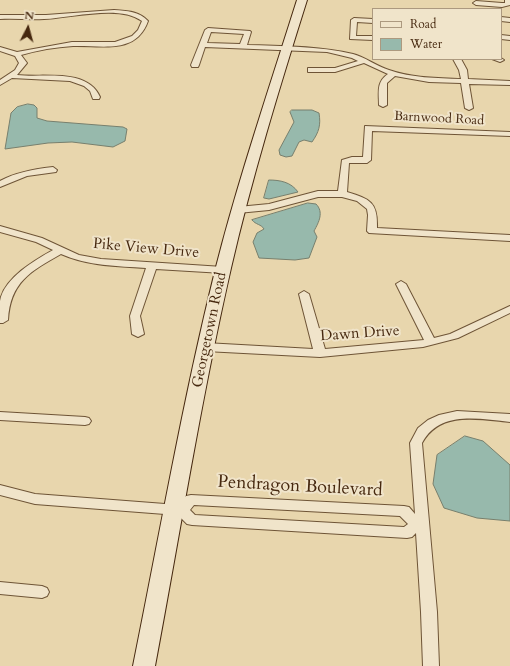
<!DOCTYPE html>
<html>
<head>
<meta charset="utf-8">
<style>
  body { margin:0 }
  #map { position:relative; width:510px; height:666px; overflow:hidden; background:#e8d6ad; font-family:Cardo,serif }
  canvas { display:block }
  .legend { position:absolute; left:372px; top:8px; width:130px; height:52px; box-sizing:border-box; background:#f0e4ca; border:1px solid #ac997f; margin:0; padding:5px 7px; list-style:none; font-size:12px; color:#46280f }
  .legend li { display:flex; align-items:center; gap:8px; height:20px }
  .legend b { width:20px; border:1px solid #ac997f }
  .north { position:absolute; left:8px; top:8px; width:40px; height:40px; -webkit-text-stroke:3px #f0e4ca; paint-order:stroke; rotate:6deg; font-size:11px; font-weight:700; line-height:16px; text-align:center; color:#46280f }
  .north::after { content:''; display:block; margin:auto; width:14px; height:18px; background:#46280f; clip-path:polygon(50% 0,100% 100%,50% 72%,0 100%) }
</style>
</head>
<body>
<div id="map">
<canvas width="510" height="666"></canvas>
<ul class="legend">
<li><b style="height:5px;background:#f0e4ca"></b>Road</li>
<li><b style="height:11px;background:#97b9ac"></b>Water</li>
</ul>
<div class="north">N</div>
</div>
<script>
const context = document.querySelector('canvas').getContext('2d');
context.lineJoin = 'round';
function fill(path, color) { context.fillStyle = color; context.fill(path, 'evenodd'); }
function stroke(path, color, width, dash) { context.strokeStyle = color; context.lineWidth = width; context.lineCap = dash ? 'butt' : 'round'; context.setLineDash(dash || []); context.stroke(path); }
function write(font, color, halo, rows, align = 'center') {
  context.font = font + ' Cardo,serif'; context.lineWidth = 4; context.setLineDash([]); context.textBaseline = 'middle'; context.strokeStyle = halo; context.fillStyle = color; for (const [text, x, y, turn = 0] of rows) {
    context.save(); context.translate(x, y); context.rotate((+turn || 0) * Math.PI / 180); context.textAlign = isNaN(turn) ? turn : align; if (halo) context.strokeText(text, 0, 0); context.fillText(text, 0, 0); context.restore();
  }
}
const water = new Path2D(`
  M 28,104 L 34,105 L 37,108 L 37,118 L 47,121 L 123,127 L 127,129 L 125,141 L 113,147 L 72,142 L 48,143 L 5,149 L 11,113 L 17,107 Z
  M 292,110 L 312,110 L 319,113 C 321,125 319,132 312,142 L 304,140 L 299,142 L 292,156 L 286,157 L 280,155 L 279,150 L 294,122 L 290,112 Z
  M 269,180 C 280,180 291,182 298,192 L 269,199 L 264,198 Z
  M 308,203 L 316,204 C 324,212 319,222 314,231 L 317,237 L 309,258 L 295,260 L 259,258 L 253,242 L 257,233 L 264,229 C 261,224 256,225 252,220 Z
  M 465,436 L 483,441 L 510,465 L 510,521 L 477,518 L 444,508 L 433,484 L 437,455 Z`);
fill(water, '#97b9ac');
stroke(water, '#777f6d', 1);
const street = new Path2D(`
  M 505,0 L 510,0 L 510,5 L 502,7 L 476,5 L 473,3 L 476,1 L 502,3 L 505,3 Z
  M 114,10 C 127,11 139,11 148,21 C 136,55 102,45 73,46 C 56,47 38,50 21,55 L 27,63 L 17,75 C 44,78 87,68 100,97 L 99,99 L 93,99 L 90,91 L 84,86 L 70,81 L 12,78 L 0,85 L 0,80 L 15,70 L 19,63 L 15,56 L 0,51 L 0,47 L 17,52 L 72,42 L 115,42 L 132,36 L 138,30 L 142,21 C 120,4 70,18 44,19 C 29,20 15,18 0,19 L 0,15 L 46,15 Z
  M 501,17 L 510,18 L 510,22 L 501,21 Z
  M 354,18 L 373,19 L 373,23 L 357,22 L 356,36 L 373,36 L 373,40 L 350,39 L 351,20 Z
  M 208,28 L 250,31 L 251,32 L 247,45 C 282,46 318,46 353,54 C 365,57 376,66 389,70 C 412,78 436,78 461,79 L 459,70 L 453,59 L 461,59 L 467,70 L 468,79 L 510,81 L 510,85 L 469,84 L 473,108 L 469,110 L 465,108 L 461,83 L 429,82 L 395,76 L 387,83 L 387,105 L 383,107 L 379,105 C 379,93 376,82 388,74 L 364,63 L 335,72 L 308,72 L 308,68 L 335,68 L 358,61 L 352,58 L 327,52 L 205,47 L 199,65 L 198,67 L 192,67 L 191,65 L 205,30 ZM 211,32 L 244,34 L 240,44 L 207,43 Z
  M 501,35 L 510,36 L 510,40 L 501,39 Z
  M 492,59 L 501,58 L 504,60 L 500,62 Z
  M 365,126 L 510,132 L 510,136 L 372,131 L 371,160 L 367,163 L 349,163 L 347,192 C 370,199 378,202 377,228 L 510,235 L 510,241 L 369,233 L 367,231 L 368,215 L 367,209 L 357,201 L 342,197 L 318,197 L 269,210 L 238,213 L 233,210 L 238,207 L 269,204 L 318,191 L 338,191 L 342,160 L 352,157 L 363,157 Z
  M 53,167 L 57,170 L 56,172 L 27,176 L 0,187 L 0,181 C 16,172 35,169 53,167 Z
  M 0,226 L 42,238 L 79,255 L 101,259 L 223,267 L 228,270 L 223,273 L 156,269 L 140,316 L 144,334 L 138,337 L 132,334 L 130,316 L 146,268 C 117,266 88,266 61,254 C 31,271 10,282 8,320 L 3,323 L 0,323 C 0,316 0,308 0,301 C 4,278 35,260 53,250 L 36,242 L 0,232 Z
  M 401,281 L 406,284 L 434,338 L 450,334 L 510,306 L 510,313 L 458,338 L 423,347 L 320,357 L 205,351 L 201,349 L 199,347 L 201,345 L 205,343 L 313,349 L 299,294 L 304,291 L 309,294 L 325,349 L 424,340 L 396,284 Z
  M 457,411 L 510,414 L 510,422 C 479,419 440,410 422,443 L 437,612 L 439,666 L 423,666 L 421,612 L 416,533 L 412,537 L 407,538 L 192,525 L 187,524 L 178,515 L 35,504 L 0,495 L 0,485 L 35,494 L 178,505 L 186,496 L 191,495 L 404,506 L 409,507 L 415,514 L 410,443 L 418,428 L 428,420 L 439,415 ZM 194,505 L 400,516 L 408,524 L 404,527 L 195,515 L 190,510 Z
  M 0,412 L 85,417 L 89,418 L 91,421 L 89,424 L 85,425 L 0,420 Z
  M 0,582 L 42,586 L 47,588 L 49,592 L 47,596 L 42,598 L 0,594 Z`);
const secondary = new Path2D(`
  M 297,0 L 307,0 C 279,89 252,177 231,268 C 201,399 180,533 155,666 L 133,666 C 160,533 183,399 216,267 C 239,177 269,89 297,0 Z`);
stroke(street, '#6e5436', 2);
stroke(secondary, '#46280f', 2);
fill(street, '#f0e4ca');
fill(secondary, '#f0e4ca');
write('13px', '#46280f', '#f0e4ca', [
  ["Barnwood Road",439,119,3]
]);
write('15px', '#46280f', '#f0e4ca', [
  ["Pike View Drive",146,249,5],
  ["Georgetown Road",210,330,-78],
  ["Dawn Drive",360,334,-4]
]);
write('18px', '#46280f', '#f0e4ca', [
  ["Pendragon Boulevard",300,487,3]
]);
</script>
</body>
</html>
